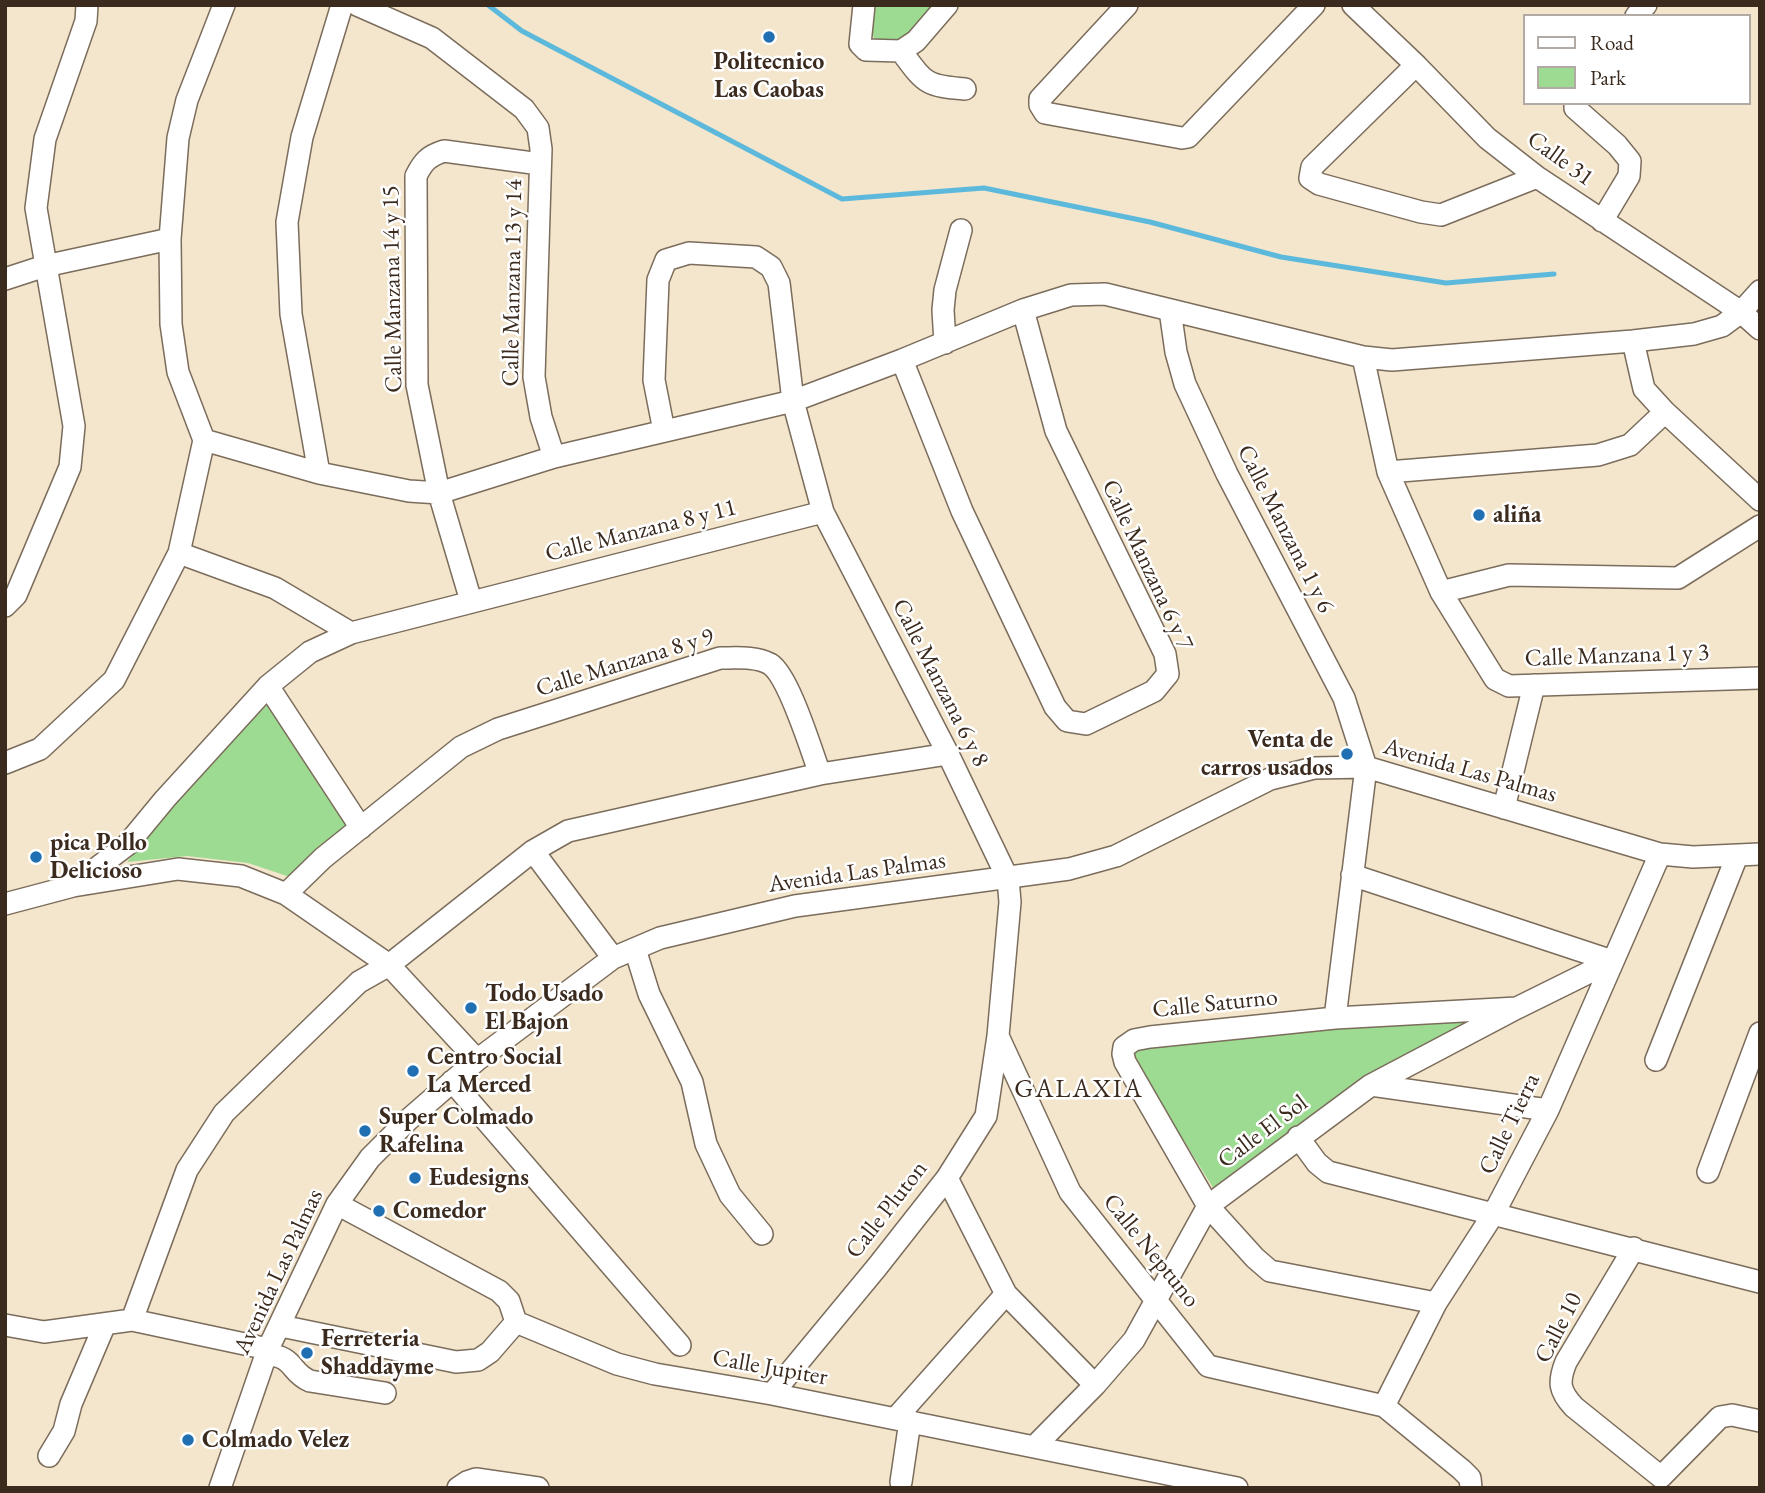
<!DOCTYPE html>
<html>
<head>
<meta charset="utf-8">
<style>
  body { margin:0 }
  #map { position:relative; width:1765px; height:1493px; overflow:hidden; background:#f3e6cd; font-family:"EB Garamond",serif }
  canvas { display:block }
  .frame { position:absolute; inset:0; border:7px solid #3b2a1e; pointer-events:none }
  .legend { position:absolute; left:1523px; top:14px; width:228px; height:91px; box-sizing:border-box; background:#fff; border:2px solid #b1aaa5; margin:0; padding:9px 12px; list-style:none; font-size:21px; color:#3b2a1e }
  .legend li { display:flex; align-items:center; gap:14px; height:35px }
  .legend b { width:35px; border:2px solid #b1aaa5 }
</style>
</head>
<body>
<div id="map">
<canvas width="1765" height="1493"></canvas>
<div class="frame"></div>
<ul class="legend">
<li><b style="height:9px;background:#fff"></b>Road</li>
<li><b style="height:19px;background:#9cdb91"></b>Park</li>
</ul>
</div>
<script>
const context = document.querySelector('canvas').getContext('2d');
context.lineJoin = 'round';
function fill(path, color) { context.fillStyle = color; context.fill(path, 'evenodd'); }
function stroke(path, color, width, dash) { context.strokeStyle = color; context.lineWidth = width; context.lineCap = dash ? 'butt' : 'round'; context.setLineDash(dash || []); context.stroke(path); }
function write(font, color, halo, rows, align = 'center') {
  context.font = font + ' "EB Garamond",serif'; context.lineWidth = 5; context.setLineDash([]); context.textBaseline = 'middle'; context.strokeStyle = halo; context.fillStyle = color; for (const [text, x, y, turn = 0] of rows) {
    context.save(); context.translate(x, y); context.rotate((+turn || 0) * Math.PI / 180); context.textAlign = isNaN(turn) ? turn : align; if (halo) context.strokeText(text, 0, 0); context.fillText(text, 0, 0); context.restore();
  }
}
fill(new Path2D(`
  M 874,5 L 940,5 L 912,37 L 880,47 L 870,31 Z
  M 270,702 L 355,829 L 293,878 L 248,863 L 187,856 L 127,862 L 208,762 Z
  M 1482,1021 L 1217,1194 L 1127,1049 L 1336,1024 Z`), '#9cdb91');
stroke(new Path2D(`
  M 488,5 L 522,31 L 842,199 L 984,188 L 1150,222 L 1281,257 L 1446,283 L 1554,274`), '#5db9db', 5);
const minor = new Path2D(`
  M 357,5 L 432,38 L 524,109 L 538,128 L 541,149 L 534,377 L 541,417 L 554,457
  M 864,5 L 860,44 L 866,50 L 901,51 L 916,41 L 947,5
  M 1127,5 L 1040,99 L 1040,105 L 1045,113 L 1182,138 L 1188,137 L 1314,5
  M 1353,5 L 1416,65 L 1487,138 L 1537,177 L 1741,312 L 1760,329
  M 1636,16 L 1646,5
  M 901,51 C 925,83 925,86 965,89
  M 1416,65 L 1312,167 L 1310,178 L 1319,184 L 1421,212 L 1441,215 L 1537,177
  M 1575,103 L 1575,108 L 1617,145 L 1630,161 L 1629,176 L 1602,221
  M 5,279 L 45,266 L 170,239
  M 1170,310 L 1176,352 L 1185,384 L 1227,474 L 1344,698 L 1366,767 L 1335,1018
  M 1633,341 L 1644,389 L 1665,412 L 1760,500
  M 945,343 L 943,310 L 945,290 L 961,230
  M 1363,357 L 1388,472 L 1441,592 L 1495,679 L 1509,686 L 1760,678
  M 902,360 L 962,511 L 1055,707 L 1067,721 L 1086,724 L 1154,691 L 1168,674 L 1165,654 L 1056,431 L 1023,310
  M 664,431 L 654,380 L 658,280 L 666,260 L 689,253 L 756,257 L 771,267 L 779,283 L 793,401 L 823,512 L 948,754 L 1008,879 L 1010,902 L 998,1036 L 1070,1192 L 1208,1366 L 1384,1406 L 1462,1470 L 1470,1478 L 1471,1488
  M 204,440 L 319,473 L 409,491 L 439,493 L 554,457 L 793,401 L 902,360 L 1023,310 L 1071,295 L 1105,294 L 1363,357 L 1392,360 L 1633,341 L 1694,334 L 1722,326 L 1741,312 L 1760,291
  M 204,440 L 178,372 L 171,324 L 170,239 L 178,138 L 187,100 L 224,5
  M 1388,472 L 1598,455 L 1630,445 L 1665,412
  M 319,473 L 291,314 L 287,222 L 302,137 L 342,5
  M 179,553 L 275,588 L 351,633
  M 1441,592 L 1509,575 L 1678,578 L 1760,526
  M 471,601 L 439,493 L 417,385 L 416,176 C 423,162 428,156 444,151 L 540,164
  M 5,606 L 16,595 L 70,467 L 74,426 L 36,208 L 45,139 L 86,21 L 87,5
  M 268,686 L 361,828
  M 5,763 L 40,749 L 114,680 L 179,553 L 204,440
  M 820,774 L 948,754
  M 1504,808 L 1534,685
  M 533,851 L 613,958
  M 1352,875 L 1612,961
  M 73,886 L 127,845 L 165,799 L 268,686 L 310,652 L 351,633 L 823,512
  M 5,904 L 73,886 L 178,869 L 241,876 L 286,894 L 389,965 L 477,1060
  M 635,949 L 649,994 L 692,1082 L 706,1144 L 730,1195 L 762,1234
  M 1656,1060 L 1737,856
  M 452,1081 L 680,1345
  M 1371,1085 L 1548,1110
  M 1298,1137 L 1317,1163 L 1328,1172 L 1760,1282
  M 1708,1172 L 1760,1033
  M 947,1178 L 1006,1294 L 1095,1385
  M 337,1204 L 499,1291 L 509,1301 L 516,1322 L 617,1364 L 655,1374 L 772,1394 L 1237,1488
  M 1634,1248 L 1566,1362 C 1558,1382 1559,1391 1574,1407 L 1661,1477
  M 1436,1303 L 1270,1271 L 1255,1258 L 1208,1206 L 1125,1062 L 1123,1054 L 1124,1047 L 1134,1040 L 1150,1037 L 1335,1018 L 1517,1008
  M 132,1320 L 187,1170 L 224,1113 L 359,982 L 389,965 L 533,851 L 568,831 L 820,774 C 811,750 789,676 770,664 C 756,656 736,658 720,658 L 498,729 L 461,747 L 323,858 L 286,894
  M 5,1325 L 44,1332 L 132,1320 L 268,1349
  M 281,1326 L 456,1362 L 478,1360 L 490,1352 L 516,1322
  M 266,1354 C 296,1357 289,1372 310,1381 L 385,1393
  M 772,1394 L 877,1267 L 947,1178 L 986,1116 L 998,1036
  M 1384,1406 L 1436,1303 L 1494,1213 L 1548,1110 L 1660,854
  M 895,1419 L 1006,1294
  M 1035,1446 L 1095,1385 L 1134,1340 L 1208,1206 L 1371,1085 L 1517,1008 L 1612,961
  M 49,1456 L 64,1431 L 71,1404 L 105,1324
  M 1661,1477 L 1720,1417 L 1732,1415 L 1760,1421
  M 901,1482 L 910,1421
  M 220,1488 L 268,1349 L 337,1204 L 370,1158 L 408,1120 L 477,1060 L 613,958 L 660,938 L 795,906 L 1069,869 L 1116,856 L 1270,779 L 1314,768 L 1366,767 L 1660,854 L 1693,857 L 1760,854
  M 458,1488 L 467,1482 L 476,1479 L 538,1488`);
stroke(minor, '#7b6c5b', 24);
stroke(minor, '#fff', 21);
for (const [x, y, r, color] of [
  [769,37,7,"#1f6fb2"],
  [1479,515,7,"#1f6fb2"],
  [1347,754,7,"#1f6fb2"],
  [36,857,7,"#1f6fb2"],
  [471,1008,7,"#1f6fb2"],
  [413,1071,7,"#1f6fb2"],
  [365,1131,7,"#1f6fb2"],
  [415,1178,7,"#1f6fb2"],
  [379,1211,7,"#1f6fb2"],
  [307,1353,7,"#1f6fb2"],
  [188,1440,7,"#1f6fb2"]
]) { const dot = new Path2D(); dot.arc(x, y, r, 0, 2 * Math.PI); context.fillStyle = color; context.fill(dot); stroke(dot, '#fff', 2.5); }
write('bold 24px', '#3b2a1e', '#fff', [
  ["Politecnico",769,62,"center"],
  ["Las Caobas",769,90,"center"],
  ["aliña",1493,515],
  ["Venta de",1333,740,"right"],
  ["carros usados",1333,768,"right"],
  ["pica Pollo",50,843],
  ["Delicioso",50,871],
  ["Todo Usado",485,994],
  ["El Bajon",485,1022],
  ["Centro Social",427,1057],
  ["La Merced",427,1085],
  ["Super Colmado",379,1117],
  ["Rafelina",379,1145],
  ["Eudesigns",429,1178],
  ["Comedor",393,1211],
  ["Ferreteria",321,1339],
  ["Shaddayme",321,1367],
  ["Colmado Velez",202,1440]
], 'left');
write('24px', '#3b2a1e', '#fff', [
  ["Calle 31",1560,159,36],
  ["Calle Manzana 13 y 14",513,283,-89],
  ["Calle Manzana 14 y 15",393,289,-91],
  ["Calle Manzana 1 y 6",1285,529,63],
  ["Calle Manzana 8 y 11",641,531,-14],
  ["Calle Manzana 6 y 7",1147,565,65],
  ["Calle Manzana 1 y 3",1617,656,-2],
  ["Calle Manzana 8 y 9",625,663,-17],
  ["Calle Manzana 6 y 8",940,683,63],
  ["Avenida Las Palmas",1470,771,16],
  ["Avenida Las Palmas",857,873,-8],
  ["Calle Saturno",1215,1004,-6],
  ["Calle Tierra",1510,1124,-64],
  ["Calle El Sol",1263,1132,-37],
  ["Calle Pluton",887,1210,-52],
  ["Calle Neptuno",1151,1251,51],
  ["Avenida Las Palmas",279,1272,-65],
  ["Calle 10",1559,1328,-63],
  ["Calle Jupiter",770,1368,10]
]);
context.letterSpacing = '2px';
write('26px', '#3b2a1e', '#fff', [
  ["GALAXIA",1079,1090]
]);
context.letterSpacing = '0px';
</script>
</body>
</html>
